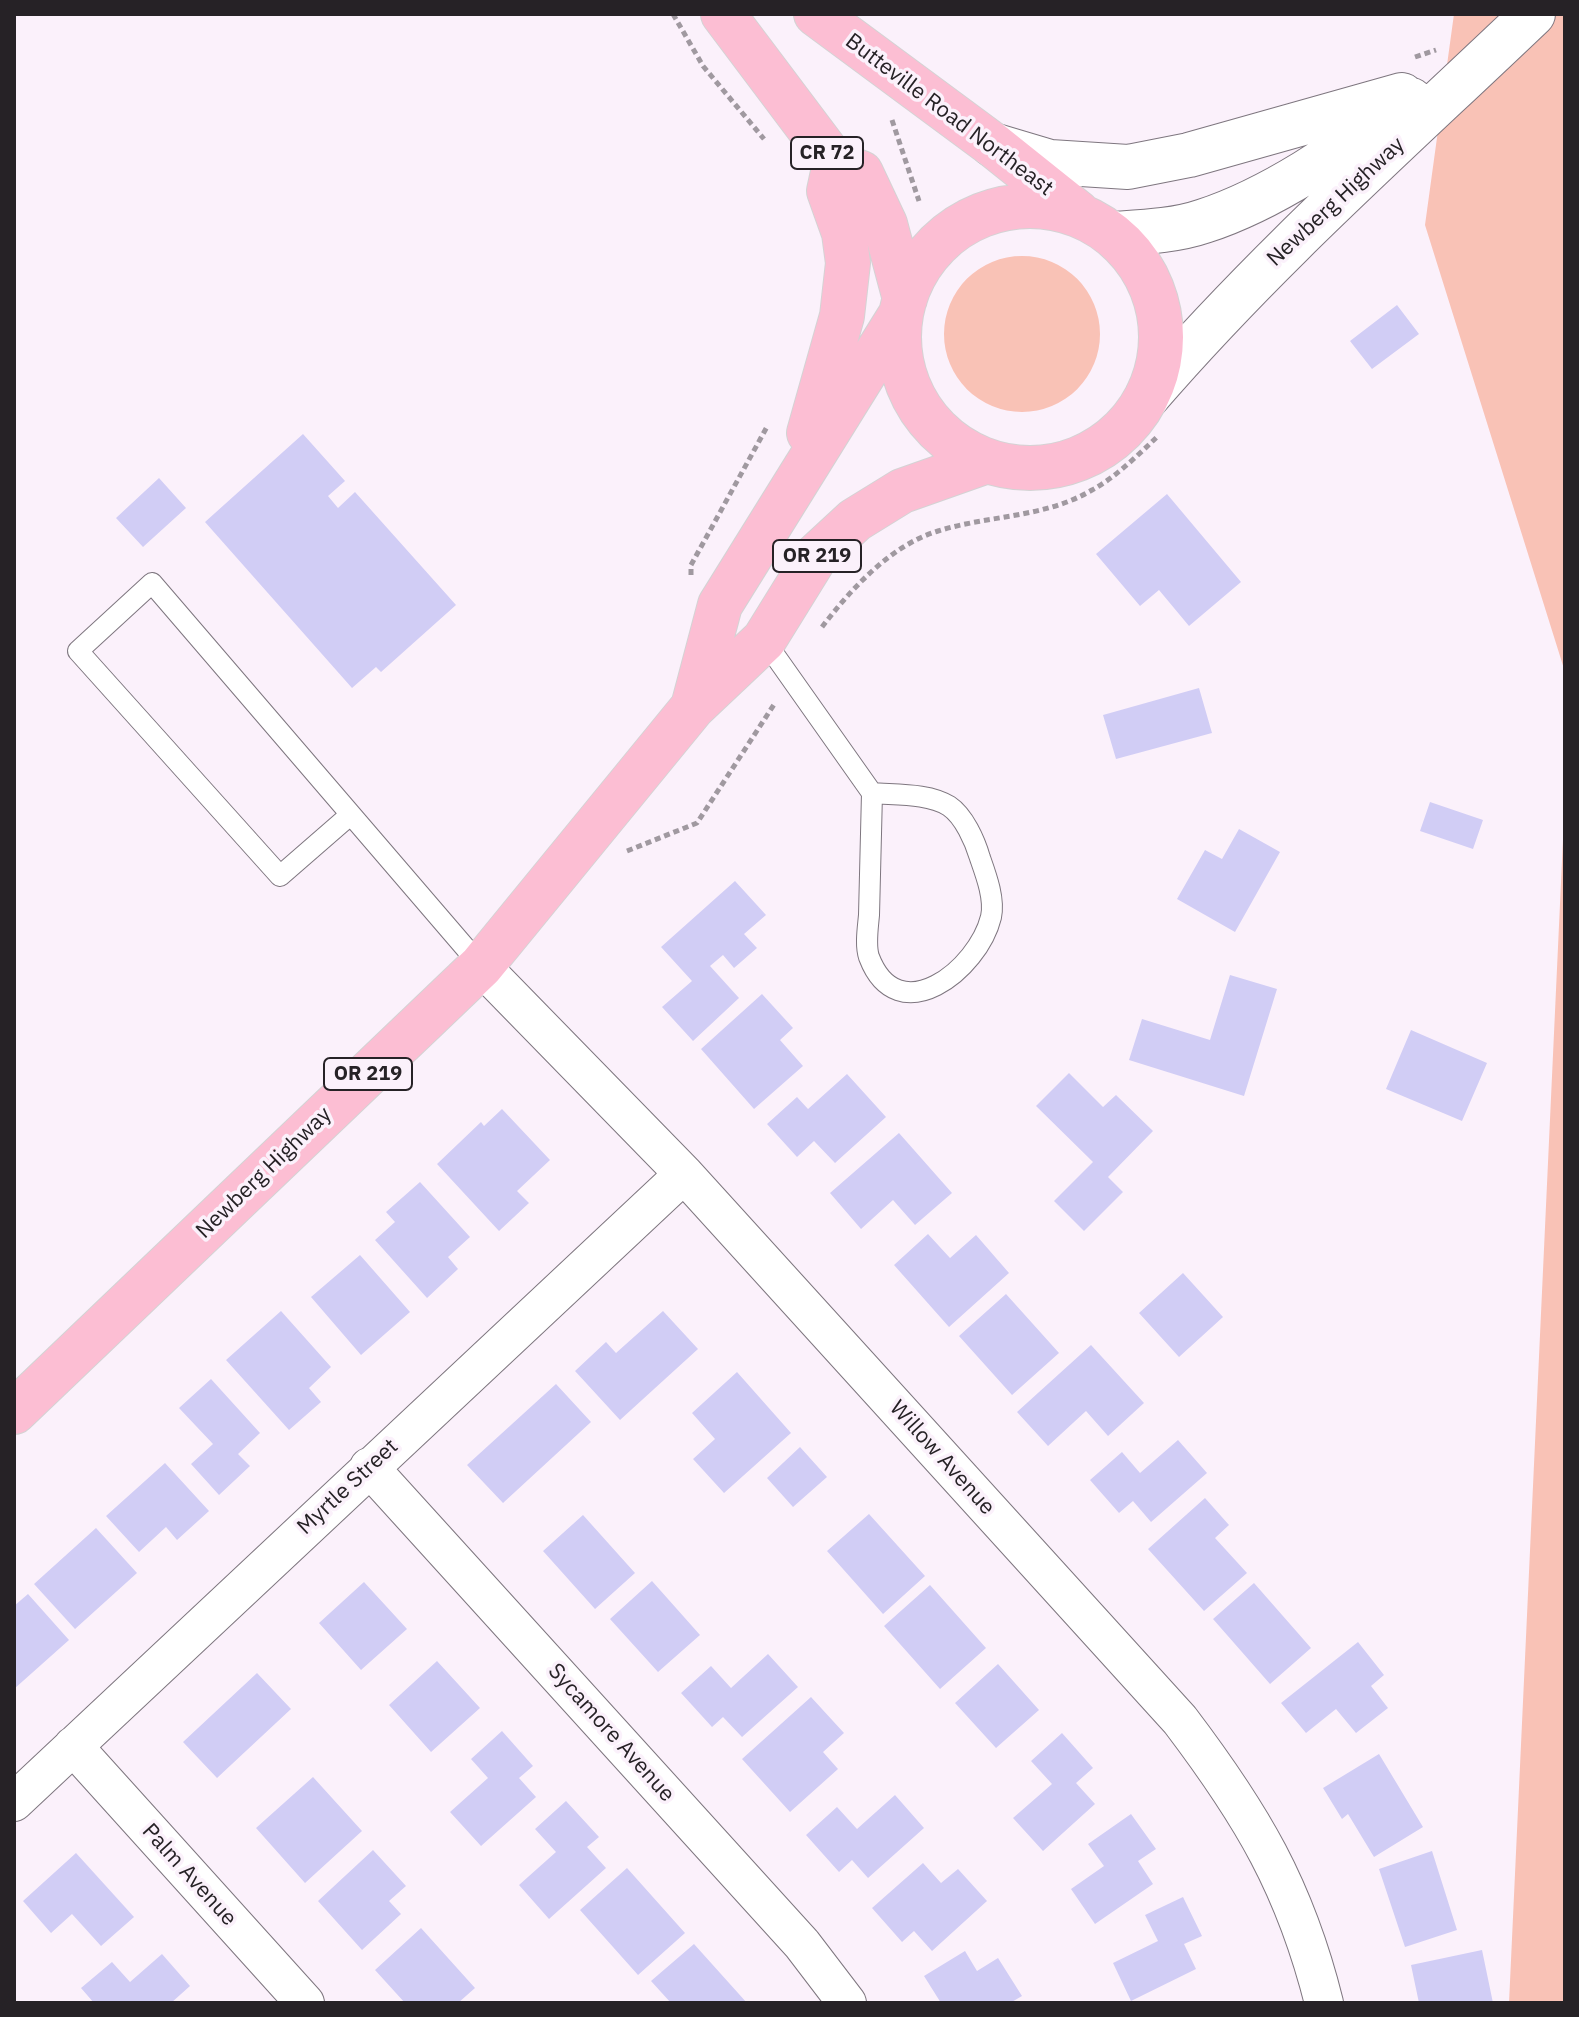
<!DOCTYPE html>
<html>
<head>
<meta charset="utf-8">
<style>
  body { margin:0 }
  #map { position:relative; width:1579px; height:2017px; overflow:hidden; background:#fbf1fb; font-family:"IBM Plex Sans",sans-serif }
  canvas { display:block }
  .frame { position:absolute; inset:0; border:16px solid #262226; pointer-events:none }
</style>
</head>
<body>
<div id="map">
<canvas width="1579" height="2017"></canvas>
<div class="frame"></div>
</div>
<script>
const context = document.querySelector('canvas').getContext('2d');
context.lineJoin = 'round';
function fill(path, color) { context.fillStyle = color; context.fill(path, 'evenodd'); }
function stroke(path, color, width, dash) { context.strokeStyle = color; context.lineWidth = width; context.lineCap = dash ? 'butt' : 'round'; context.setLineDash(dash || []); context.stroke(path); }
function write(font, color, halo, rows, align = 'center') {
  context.font = font + ' "IBM Plex Sans",sans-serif'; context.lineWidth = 7; context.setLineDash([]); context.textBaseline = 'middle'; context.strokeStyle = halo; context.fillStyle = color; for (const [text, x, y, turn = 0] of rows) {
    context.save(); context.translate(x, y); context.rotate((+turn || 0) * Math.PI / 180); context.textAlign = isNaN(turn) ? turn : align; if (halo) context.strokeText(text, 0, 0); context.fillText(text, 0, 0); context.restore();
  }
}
fill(new Path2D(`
  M 1454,14 L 1565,14 L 1565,672 L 1425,225 Z
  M944 334a78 78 0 1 1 156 0a78 78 0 1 1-156 0Z
  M 1565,796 L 1565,2003 L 1509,2003 Z`), '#f9c2b6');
fill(new Path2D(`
  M 1397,305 L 1419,334 L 1372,369 L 1350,341 Z
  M 303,434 L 345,481 L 328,496 L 338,508 L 355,492 L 456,605 L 381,672 L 376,667 L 352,688 L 205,522 Z
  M 159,478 L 186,508 L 143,547 L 116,518 Z
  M 1167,494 L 1241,582 L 1189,626 L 1159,590 L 1140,606 L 1096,554 Z
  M 1199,688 L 1212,733 L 1116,759 L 1103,715 Z
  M 1430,802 L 1483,820 L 1473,849 L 1420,831 Z
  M 1239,829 L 1280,852 L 1235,932 L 1177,899 L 1205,850 L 1222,859 Z
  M 735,881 L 766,915 L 744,934 L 757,948 L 734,968 L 723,955 L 710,966 L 739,998 L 693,1041 L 662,1007 L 692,981 L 661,947 Z
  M 1230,975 L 1277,989 L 1244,1096 L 1129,1060 L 1142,1019 L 1210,1040 Z
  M 762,994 L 793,1028 L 780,1040 L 803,1066 L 754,1109 L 701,1049 Z
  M 1411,1030 L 1487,1063 L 1462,1121 L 1386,1089 Z
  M 1069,1073 L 1103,1107 L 1116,1095 L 1153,1131 L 1108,1177 L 1123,1192 L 1084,1231 L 1054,1201 L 1093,1162 L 1036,1106 Z
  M 847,1074 L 886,1117 L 835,1163 L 814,1141 L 797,1157 L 767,1124 L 797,1097 L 808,1109 Z
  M 502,1109 L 550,1160 L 517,1191 L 529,1203 L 499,1231 L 437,1164 L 481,1122 L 484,1126 Z
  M 899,1133 L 952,1193 L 915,1225 L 893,1200 L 861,1229 L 830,1193 Z
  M 420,1182 L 470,1237 L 448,1257 L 458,1269 L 427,1298 L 375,1240 L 395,1222 L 386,1212 Z
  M 928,1234 L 950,1258 L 976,1235 L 1009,1273 L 949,1327 L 894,1265 Z
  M 360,1255 L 410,1312 L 361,1355 L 311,1297 Z
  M 1183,1273 L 1223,1317 L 1179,1357 L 1139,1313 Z
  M 1006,1294 L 1059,1353 L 1012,1395 L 959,1336 Z
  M 281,1311 L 331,1367 L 309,1388 L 321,1402 L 289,1430 L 226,1360 Z
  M 663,1311 L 698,1349 L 620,1420 L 575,1371 L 606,1342 L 616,1353 Z
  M 1091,1345 L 1144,1403 L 1108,1436 L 1086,1411 L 1048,1446 L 1017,1412 Z
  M 737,1372 L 791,1433 L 724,1493 L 693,1459 L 715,1439 L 692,1413 Z
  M 211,1379 L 260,1433 L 238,1454 L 250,1466 L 219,1495 L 191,1464 L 213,1444 L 179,1408 Z
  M 556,1384 L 591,1422 L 503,1503 L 467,1465 Z
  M 1178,1440 L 1207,1473 L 1151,1522 L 1133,1501 L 1119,1513 L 1090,1480 L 1122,1452 L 1140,1473 Z
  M 800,1447 L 827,1477 L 793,1507 L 767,1478 Z
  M 165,1463 L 209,1511 L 177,1540 L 166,1527 L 139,1552 L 106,1516 Z
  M 1205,1498 L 1229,1525 L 1215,1538 L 1247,1573 L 1204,1611 L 1148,1549 Z
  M 869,1514 L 925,1576 L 883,1614 L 827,1551 Z
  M 583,1515 L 635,1573 L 595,1609 L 543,1551 Z
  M 96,1528 L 137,1573 L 75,1629 L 34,1584 Z
  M 652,1581 L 700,1635 L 658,1672 L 610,1619 Z
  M 364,1582 L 407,1629 L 361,1670 L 319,1623 Z
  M 1254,1583 L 1311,1648 L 1270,1684 L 1213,1619 Z
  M 930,1585 L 986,1648 L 940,1689 L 884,1626 Z
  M 28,1594 L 69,1640 L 14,1689 L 14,1606 Z
  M 1358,1642 L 1384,1675 L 1371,1686 L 1388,1708 L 1356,1733 L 1336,1709 L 1306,1733 L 1281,1703 Z
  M 768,1654 L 798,1687 L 742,1737 L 723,1717 L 712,1727 L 681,1693 L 711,1666 L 731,1688 Z
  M 437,1661 L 480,1708 L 431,1752 L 389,1705 Z
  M 998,1664 L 1039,1710 L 996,1748 L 955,1703 Z
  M 257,1673 L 291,1709 L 217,1778 L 183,1742 Z
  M 811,1697 L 844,1733 L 823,1752 L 838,1769 L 790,1812 L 742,1759 Z
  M 502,1731 L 533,1766 L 519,1778 L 536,1797 L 481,1846 L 450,1812 L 488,1778 L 471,1759 Z
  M 1062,1733 L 1093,1768 L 1076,1783 L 1095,1804 L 1043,1851 L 1013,1818 L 1052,1784 L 1031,1761 Z
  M 1379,1754 L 1423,1827 L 1374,1857 L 1348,1814 L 1342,1819 L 1323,1788 Z
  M 313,1777 L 362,1831 L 305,1883 L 256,1828 Z
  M 895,1795 L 924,1828 L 868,1878 L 852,1860 L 839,1872 L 806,1835 L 837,1807 L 857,1829 Z
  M 566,1801 L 599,1837 L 587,1847 L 606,1868 L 549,1919 L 519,1885 L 556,1852 L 535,1829 Z
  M 1131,1814 L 1156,1849 L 1138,1861 L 1153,1884 L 1095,1924 L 1071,1889 L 1104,1866 L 1088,1844 Z
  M 373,1850 L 406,1886 L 389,1901 L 401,1914 L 362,1950 L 318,1901 Z
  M 1432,1851 L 1457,1930 L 1405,1947 L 1379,1869 Z
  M 76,1853 L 134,1917 L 101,1946 L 72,1914 L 51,1933 L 23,1901 Z
  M 923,1863 L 941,1883 L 958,1869 L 987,1901 L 932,1951 L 914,1931 L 902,1942 L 872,1908 Z
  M 627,1868 L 685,1933 L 638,1975 L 580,1910 Z
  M 1183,1897 L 1202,1936 L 1184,1944 L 1196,1969 L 1131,2001 L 1113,1963 L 1158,1941 L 1145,1915 Z
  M 421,1928 L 475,1988 L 458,2003 L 405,2003 L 375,1970 Z
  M 694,1944 L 747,2003 L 671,2003 L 651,1981 Z
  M 1482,1950 L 1493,2003 L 1419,2003 L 1411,1965 Z
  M 965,1951 L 977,1971 L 998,1958 L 1022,1996 L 1010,2003 L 941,2003 L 924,1976 Z
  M 162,1954 L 190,1986 L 171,2003 L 94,2003 L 81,1988 L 112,1962 L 130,1982 Z`), '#d1cdf5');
const lane = new Path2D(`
  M 764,640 L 872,793 C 895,795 929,793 949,806 C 964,816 975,841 980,858 C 986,875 995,899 991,917 C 978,970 898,1033 869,957 C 865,945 868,927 869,915 C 870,874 871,834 872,793
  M 349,816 L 280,876 L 78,651 L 152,583 L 481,966`);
const street = new Path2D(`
  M 481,966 L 684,1174 L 1180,1720 C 1252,1815 1295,1887 1324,2003
  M 369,1467 L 802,1944 L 847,2003
  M 73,1746 L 305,2003
  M 14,1802 L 684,1174`);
const secondary = new Path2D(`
  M 993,145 L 1050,162 L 1128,167 L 1189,155 L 1402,95
  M 1112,234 C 1143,232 1175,231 1204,221 C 1278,197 1348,145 1411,100
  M 1147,397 C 1266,259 1402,139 1533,14`);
const primary = new Path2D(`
  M 723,14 L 835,163 L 861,173 L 885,224 L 905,299
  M 816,14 L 993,145 L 1078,213
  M899 337a131 131 0 1 1 262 0a131 131 0 1 1-262 0Z
  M 809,433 L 842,316 L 848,263 L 844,233 L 829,191 L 835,163
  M 693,707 L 720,605 L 901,314
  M 14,1412 L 481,966 L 693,707 L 764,640 L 816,556 L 855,520 L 902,491 L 987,461`);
stroke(lane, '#7e767f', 22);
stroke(street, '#7e767f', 40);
stroke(secondary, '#7e767f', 46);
stroke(primary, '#d4d3d4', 46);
stroke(new Path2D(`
  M 673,14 L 703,66 L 764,139
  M 1415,57 L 1436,50
  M 892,120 L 919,201
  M 691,575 L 691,565 L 768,425
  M 822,627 C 851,589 891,545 938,531 C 989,515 1045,518 1092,490 C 1116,477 1138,455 1158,436
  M 627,851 L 697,823 L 775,703`), '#a099a0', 5, [6, 4]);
stroke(lane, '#fff', 20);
stroke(street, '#fff', 38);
stroke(secondary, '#fff', 44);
stroke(primary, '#fcbed3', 44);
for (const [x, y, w] of [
  [827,153,72],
  [817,556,88],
  [368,1074,88]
]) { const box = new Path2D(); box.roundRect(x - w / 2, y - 16, w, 32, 6); context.fillStyle = '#fbf1fb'; context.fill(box); stroke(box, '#262226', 2); }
write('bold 20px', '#262226', null, [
  ["CR 72",827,153],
  ["OR 219",817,556],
  ["OR 219",368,1074]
]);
write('22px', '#262226', '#fbf1fb', [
  ["Butteville Road Northeast",949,115,37],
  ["Newberg Highway",1336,202,-43],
  ["Newberg Highway",264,1173,-44],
  ["Willow Avenue",942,1458,48],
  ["Myrtle Street",348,1487,-43],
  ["Sycamore Avenue",611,1733,48],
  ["Palm Avenue",189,1875,48]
]);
</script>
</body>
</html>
